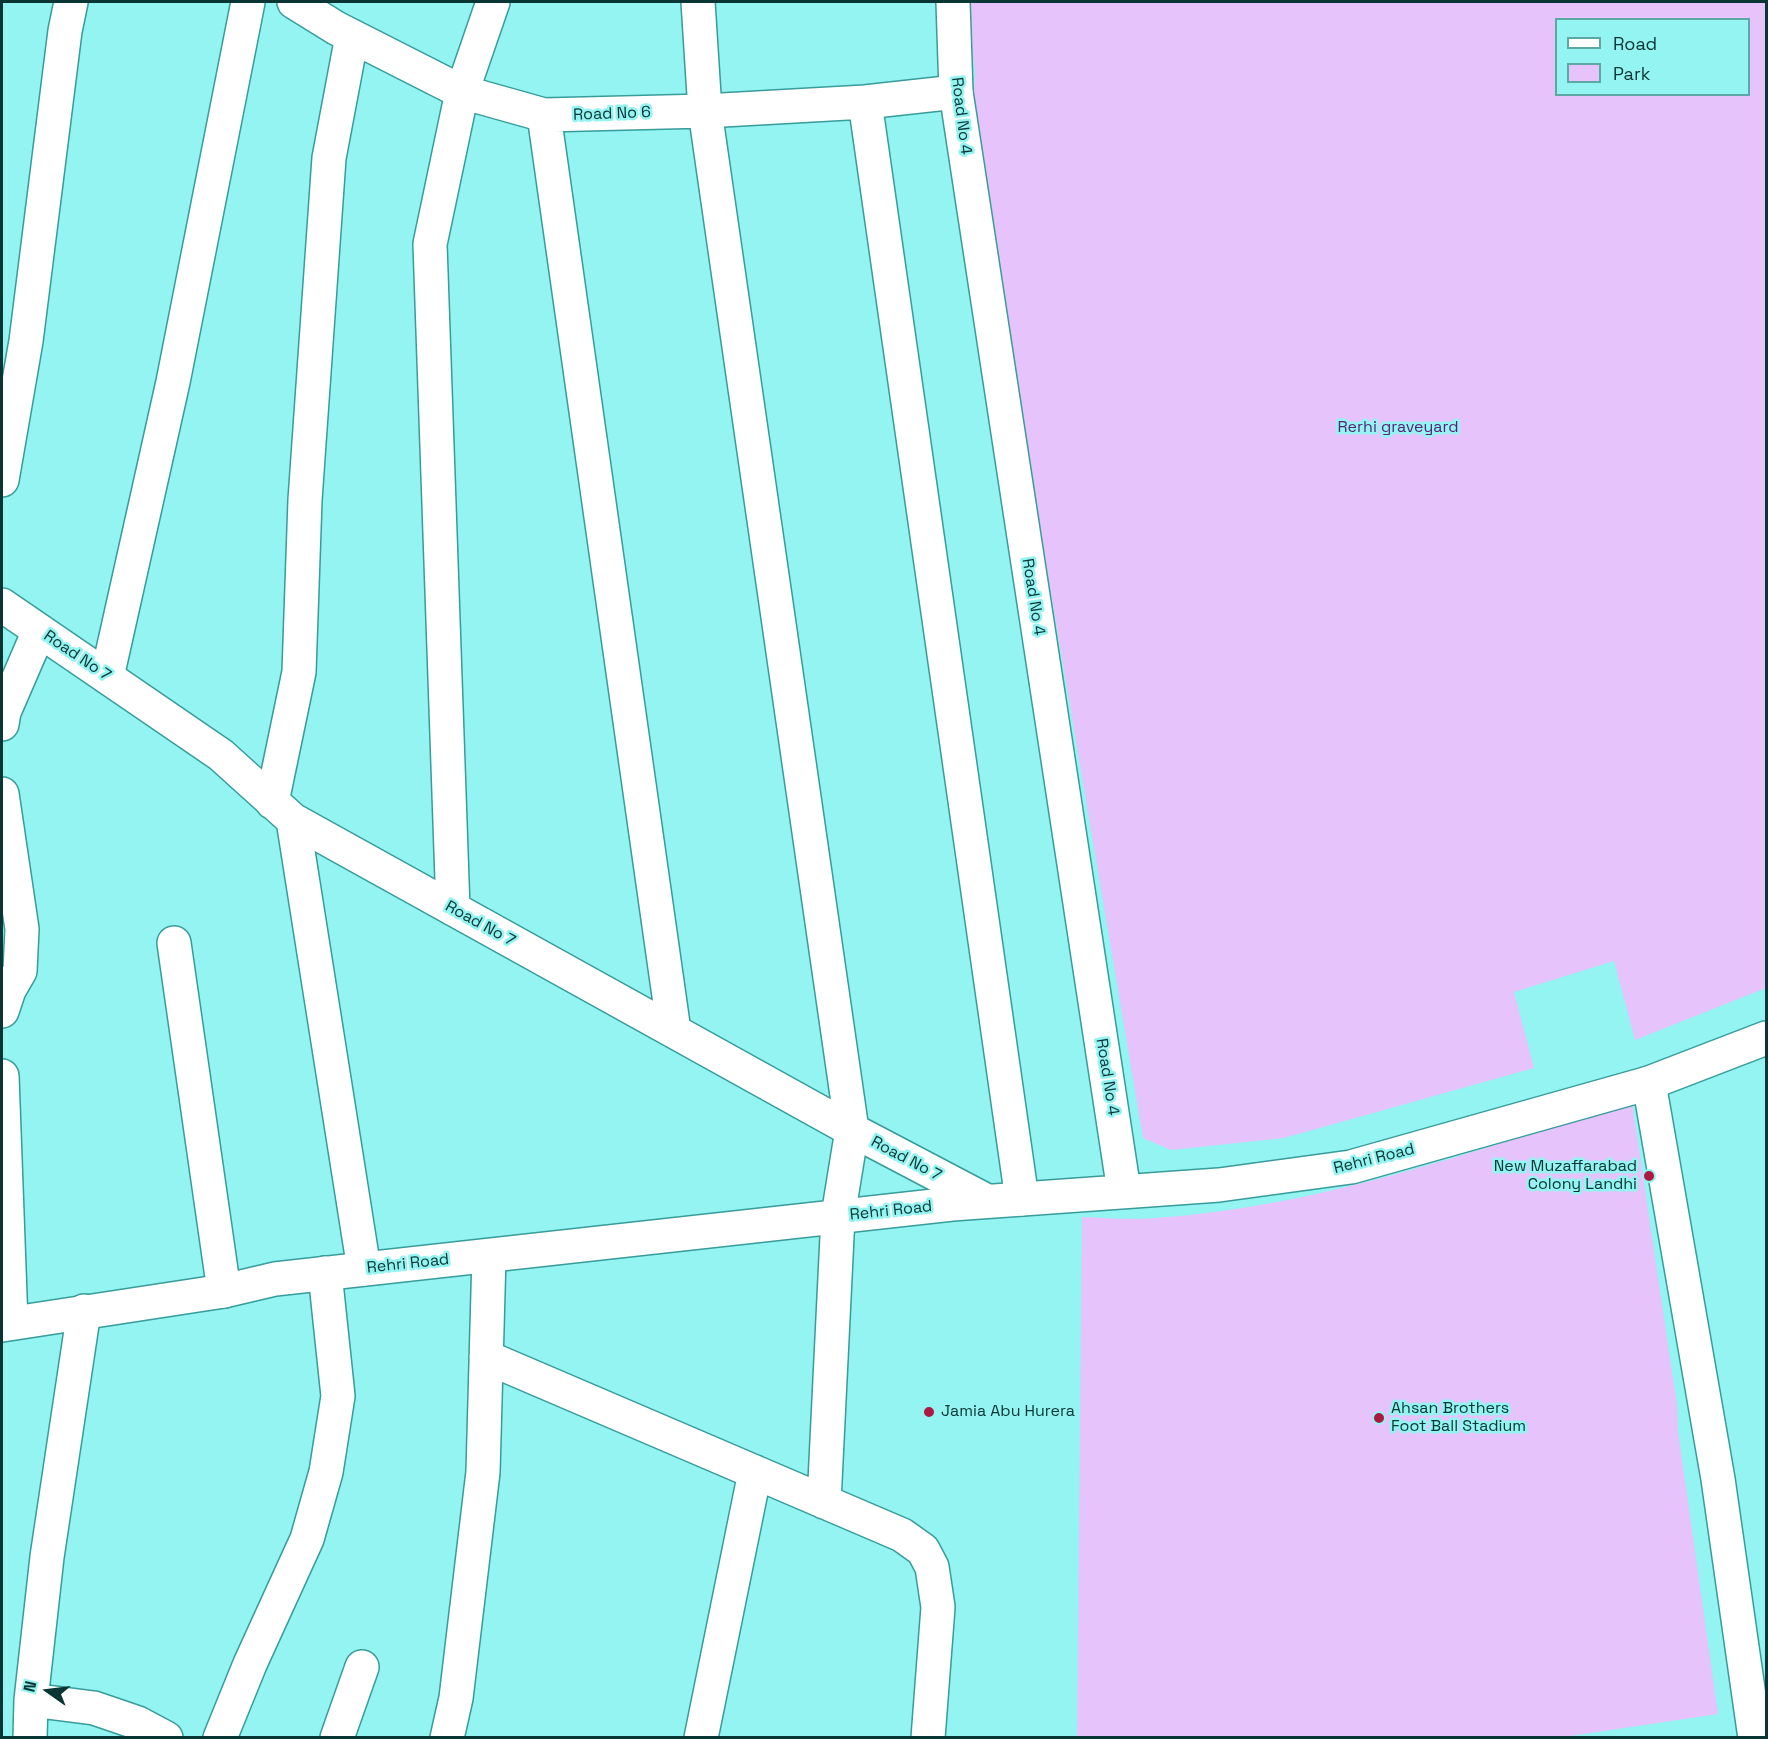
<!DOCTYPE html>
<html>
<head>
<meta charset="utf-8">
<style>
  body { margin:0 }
  #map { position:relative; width:1768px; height:1739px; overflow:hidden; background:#93f4f1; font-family:"Space Grotesk",sans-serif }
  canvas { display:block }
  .frame { position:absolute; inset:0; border:3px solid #093534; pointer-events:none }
  .legend { position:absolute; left:1555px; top:18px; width:195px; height:78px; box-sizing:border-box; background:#93f4f1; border:2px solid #5ca8a5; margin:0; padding:8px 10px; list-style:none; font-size:18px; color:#093534 }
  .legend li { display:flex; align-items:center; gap:12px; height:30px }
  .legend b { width:30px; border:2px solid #5ca8a5 }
  .north { position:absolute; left:18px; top:1661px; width:60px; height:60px; -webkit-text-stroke:4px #93f4f1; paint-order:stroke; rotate:284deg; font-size:16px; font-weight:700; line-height:24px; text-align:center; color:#093534 }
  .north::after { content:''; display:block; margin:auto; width:21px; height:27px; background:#093534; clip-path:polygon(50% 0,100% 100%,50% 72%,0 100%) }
</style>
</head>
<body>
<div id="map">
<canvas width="1768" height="1739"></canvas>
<div class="frame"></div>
<ul class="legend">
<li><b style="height:8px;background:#fff"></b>Road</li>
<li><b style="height:16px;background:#e7c3fb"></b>Park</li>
</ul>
<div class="north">N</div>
</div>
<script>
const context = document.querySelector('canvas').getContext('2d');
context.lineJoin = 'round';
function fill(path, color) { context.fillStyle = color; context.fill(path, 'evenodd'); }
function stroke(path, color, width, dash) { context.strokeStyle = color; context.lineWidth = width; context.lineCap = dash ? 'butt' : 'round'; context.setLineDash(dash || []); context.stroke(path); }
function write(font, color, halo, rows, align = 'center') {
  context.font = font + ' "Space Grotesk",sans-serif'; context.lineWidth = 5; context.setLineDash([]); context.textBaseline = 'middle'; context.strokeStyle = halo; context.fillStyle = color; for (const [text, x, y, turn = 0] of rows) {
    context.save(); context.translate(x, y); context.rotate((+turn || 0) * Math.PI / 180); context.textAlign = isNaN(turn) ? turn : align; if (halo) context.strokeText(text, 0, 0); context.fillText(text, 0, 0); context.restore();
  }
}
fill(new Path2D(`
  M 966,2 L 1766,2 L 1766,988 L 1635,1040 L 1614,961 L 1514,992 L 1534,1068 L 1284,1138 L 1171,1150 L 1143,1138 L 1013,368 L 974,96 L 975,72 ZM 1556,20 L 1748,20 L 1748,94 L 1556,94 Z
  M 1632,1102 L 1677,1405 L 1678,1431 L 1718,1714 L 1557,1738 L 1077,1738 L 1082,1217 C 1106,1218 1131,1220 1155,1218 C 1320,1207 1476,1150 1632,1102 Z`), '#e7c3fb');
const minor = new Path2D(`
  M 294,2 L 336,28 L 462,92 L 544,115 L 705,111 L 865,102 L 956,92
  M 698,2 L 705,111 L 852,1130 L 838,1216 L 824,1502
  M 865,102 L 1022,1199
  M 544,115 L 674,1031
  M 2,480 L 26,341 L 65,31 L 71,2
  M 2,605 L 221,755 L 293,820 L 852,1130 L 987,1201
  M 107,677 L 173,382 L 248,2
  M 2,724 L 4,712 L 39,631
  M 2,794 L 22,929 L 20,971 L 9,990 L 2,1011
  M 272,802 L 299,672 L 305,500 L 329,158 L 352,36
  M 293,820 L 364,1269
  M 453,909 L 430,244 L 462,92 L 493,2
  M 174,943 L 224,1291
  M 2,1076 L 11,1323
  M 1649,1083 L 1718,1479 L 1755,1738
  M 486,1357 L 902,1535 L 923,1550 L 932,1567 L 938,1607 L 928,1738
  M 31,1700 L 94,1708 L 138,1723 L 166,1738
  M 30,1738 L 31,1700 L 47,1557 L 84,1311
  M 220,1738 L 250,1664 L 307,1539 L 326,1472 L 338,1396 L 325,1273
  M 337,1738 L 362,1667
  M 447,1738 L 456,1698 L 483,1472 L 489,1256
  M 701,1738 L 755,1472`);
const tertiary = new Path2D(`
  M 953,2 L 956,92 L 1124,1191
  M 2,1325 L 224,1291 L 275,1279 L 952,1204 L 1219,1185 L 1351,1167 L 1649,1083 L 1766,1038`);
stroke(minor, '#379c9a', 36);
stroke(tertiary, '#379c9a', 36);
stroke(minor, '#fff', 33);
stroke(tertiary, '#fff', 33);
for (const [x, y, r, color] of [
  [1649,1176,6,"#ad1941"],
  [929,1412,6,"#ad1941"],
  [1379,1418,6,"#ad1941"]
]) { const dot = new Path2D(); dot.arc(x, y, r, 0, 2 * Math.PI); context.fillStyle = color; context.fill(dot); stroke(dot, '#93f4f1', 2); }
write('16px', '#093534', '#93f4f1', [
  ["Road No 6",612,114,-2],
  ["Road No 4",961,116,83],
  ["Road No 4",1033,597,81],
  ["Road No 7",77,656,34],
  ["Road No 7",480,924,29],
  ["Road No 4",1107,1077,81],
  ["Road No 7",906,1159,28],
  ["Rehri Road",1374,1159,-14],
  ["Rehri Road",891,1211,-6],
  ["Rehri Road",408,1264,-6]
]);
write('16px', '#5b2076', '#93f4f1', [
  ["Rerhi graveyard",1398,428]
]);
write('16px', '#093534', '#93f4f1', [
  ["New Muzaffarabad",1637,1167,"right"],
  ["Colony Landhi",1637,1185,"right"],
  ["Ahsan Brothers",1391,1409],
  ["Foot Ball Stadium",1391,1427],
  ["Jamia Abu Hurera",941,1412]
], 'left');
</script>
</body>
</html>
